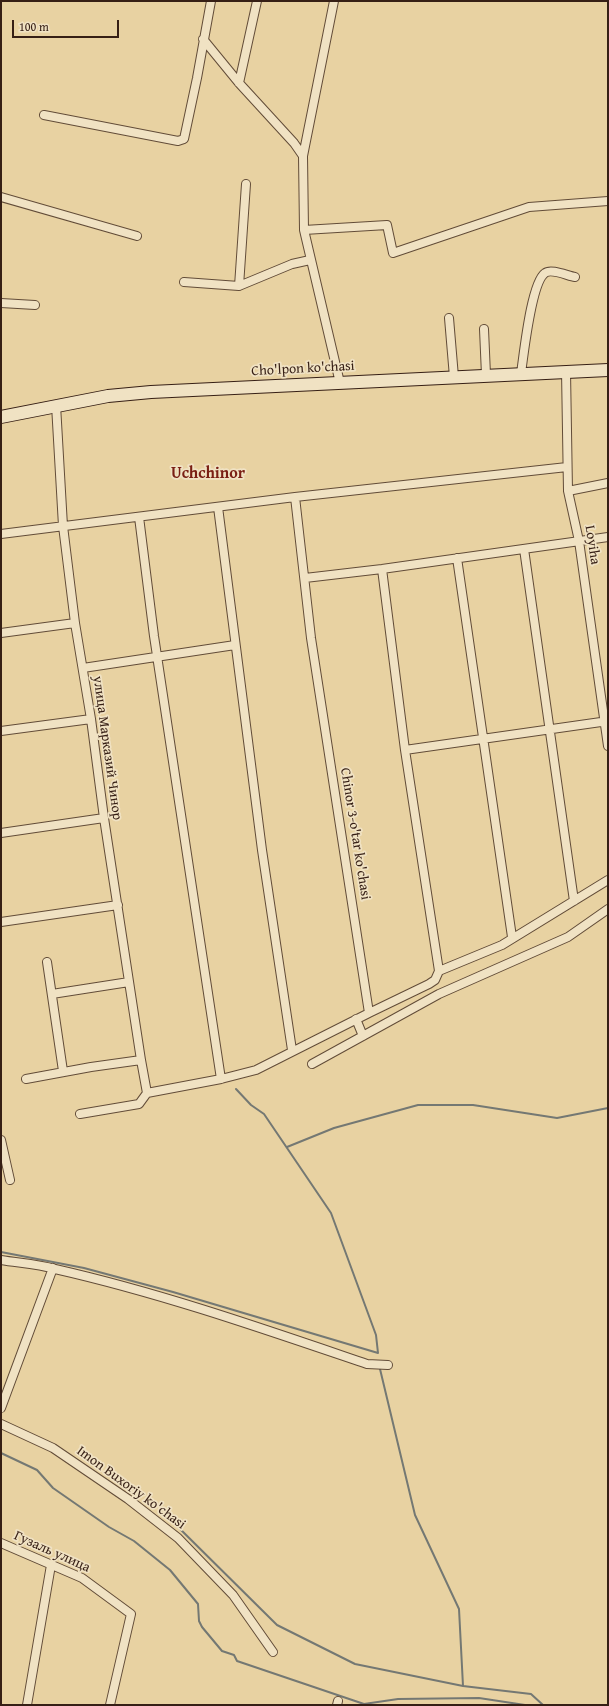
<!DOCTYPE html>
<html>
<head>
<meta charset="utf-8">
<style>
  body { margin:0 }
  #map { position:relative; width:609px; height:1706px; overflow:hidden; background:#e8d2a2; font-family:"Gentium Book Plus",serif }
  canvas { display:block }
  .frame { position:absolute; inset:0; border:2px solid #361f15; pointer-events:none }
  .scale { position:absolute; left:12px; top:20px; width:107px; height:18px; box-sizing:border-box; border:2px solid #361f15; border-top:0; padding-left:5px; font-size:12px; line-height:14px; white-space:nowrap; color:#361f15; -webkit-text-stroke:3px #f0e2c3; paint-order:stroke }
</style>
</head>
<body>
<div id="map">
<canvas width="609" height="1706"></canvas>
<div class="frame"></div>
<div class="scale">100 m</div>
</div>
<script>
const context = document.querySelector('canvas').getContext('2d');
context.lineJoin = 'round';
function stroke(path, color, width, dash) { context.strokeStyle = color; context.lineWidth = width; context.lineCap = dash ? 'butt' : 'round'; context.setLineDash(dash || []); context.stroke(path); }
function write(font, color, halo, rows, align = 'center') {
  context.font = font + ' "Gentium Book Plus",serif'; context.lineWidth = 3.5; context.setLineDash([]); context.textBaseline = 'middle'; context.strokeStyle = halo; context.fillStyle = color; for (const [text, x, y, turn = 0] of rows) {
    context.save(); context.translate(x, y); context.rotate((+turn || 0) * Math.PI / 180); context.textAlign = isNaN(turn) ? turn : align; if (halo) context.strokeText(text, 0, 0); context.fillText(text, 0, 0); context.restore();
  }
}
stroke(new Path2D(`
  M 287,1147 L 334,1128 L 418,1105 L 473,1105 L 557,1118 L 608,1108
  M 1,1252 L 84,1268 L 173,1292 L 378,1353 L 376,1335 L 331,1213 L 264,1114 L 251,1105 L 236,1089
  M 380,1369 L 415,1515 L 459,1609 L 463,1686 L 531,1694 L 543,1705
  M 1,1453 L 37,1470 L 53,1488 L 109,1527 L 134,1541 L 170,1570 L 198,1604 L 199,1621 L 202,1627 L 222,1651 L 234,1655 L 237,1661 L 364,1704 L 398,1699 L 479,1698 L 525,1705
  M 171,1520 L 277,1625 L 355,1664 L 463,1686`), '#747873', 2);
const minor = new Path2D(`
  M 203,39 L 239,83 L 294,143 L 303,156 L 304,230 L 340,383
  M 239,83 L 257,1
  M 44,115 L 178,141 L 184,139 L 197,78 L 211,1
  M 303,156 L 334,1
  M 1,197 L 137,236
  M 304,230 L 387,225 L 393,253 L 529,207 L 608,201
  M 184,282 L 239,286 L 292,264 L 310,260
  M 239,286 L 246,184
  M 1,303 L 35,305
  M 449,318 L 454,377
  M 484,329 L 486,375
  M 566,371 L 568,491 L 579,541 L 608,746
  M 521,373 C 524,354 531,283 545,273 C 551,268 568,276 575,277
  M 56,405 L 63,526 L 75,623 L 91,719 L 104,818 L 141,1060 L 147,1093
  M 568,491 L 608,483
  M 218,507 L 262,850 L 292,1050
  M 139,517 L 154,636 L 221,1079
  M 1,534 L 295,497 L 567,467
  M 524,549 L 574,901
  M 457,558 L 512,937
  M 305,578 L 382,569 L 608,537
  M 1,633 L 75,623
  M 83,668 L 235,645
  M 1,731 L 91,719
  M 405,750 L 608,721
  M 1,833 L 104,818
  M 1,922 L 118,905
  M 47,962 L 63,1071
  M 439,971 L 502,945 L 608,880
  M 52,994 L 129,982
  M 369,1013 L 429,984 L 435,980 L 439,971 L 405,750 L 382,569
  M 356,1019 L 363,1036
  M 312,1064 L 439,994 L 568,937 L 608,909
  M 26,1079 L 91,1067 L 141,1060
  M 80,1114 L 139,1104 L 147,1093 L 221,1079 L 256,1070 L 369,1013 L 311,638 L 295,497
  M 1,1140 L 10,1180
  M 1,1260 C 19,1263 37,1264 55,1269 C 161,1293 264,1329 367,1364 L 388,1365
  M 1,1408 L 53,1268
  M 1,1424 L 53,1448 L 128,1499 L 178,1538 L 233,1595 L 273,1652
  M 1,1543 L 82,1578 L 131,1614 L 110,1705
  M 27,1705 L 51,1565
  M 337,1705 L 338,1701`);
const secondary = new Path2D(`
  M 1,417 L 108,396 L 151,392 L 608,370`);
stroke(minor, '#624c38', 10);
stroke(secondary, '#361f15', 14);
stroke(minor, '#f0e2c3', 8);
stroke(secondary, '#f0e2c3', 12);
write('14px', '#361f15', '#f0e2c3', [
  ["Cho'lpon ko'chasi",303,369,-3],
  ["Loyiha",592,545,81],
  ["улица Марказий Чинор",107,748,82],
  ["Chinor 3-o'tar ko'chasi",355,834,81],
  ["Imon Buxoriy ko'chasi",131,1488,36],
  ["Гузаль улица",52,1552,24]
]);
write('bold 16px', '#7a1f14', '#f0e2c3', [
  ["Uchchinor",208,474]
]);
</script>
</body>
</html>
